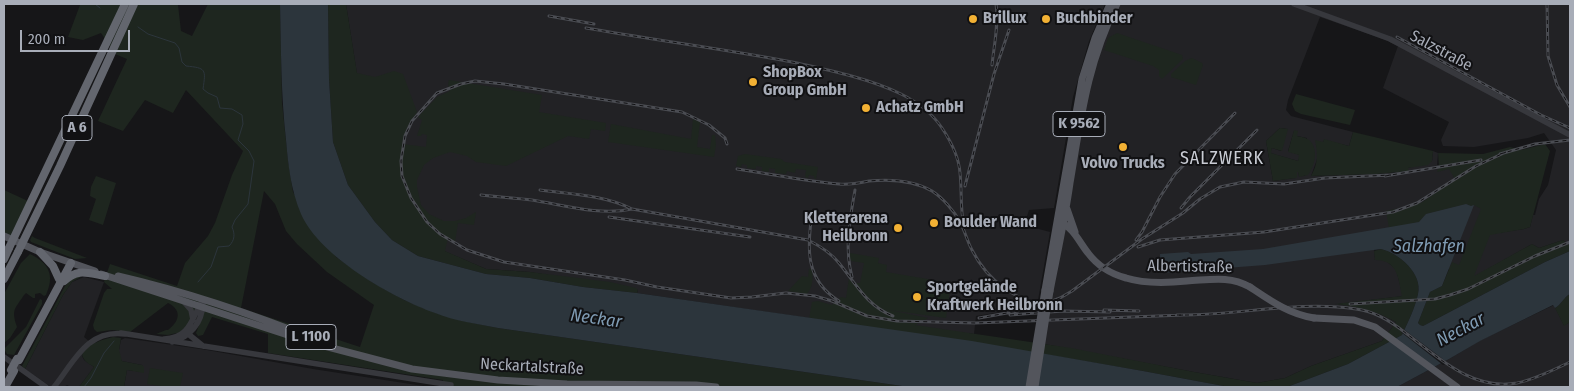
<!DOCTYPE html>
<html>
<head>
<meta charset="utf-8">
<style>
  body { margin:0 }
  #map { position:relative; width:1574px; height:391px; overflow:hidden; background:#161618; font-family:"Fira Sans Condensed",sans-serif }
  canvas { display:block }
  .frame { position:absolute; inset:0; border:5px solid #a8adb8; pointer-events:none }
  .scale { position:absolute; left:20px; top:30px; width:110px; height:22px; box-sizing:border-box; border:2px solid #a8adb8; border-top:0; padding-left:6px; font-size:15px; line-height:18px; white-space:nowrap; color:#a8adb8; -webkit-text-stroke:4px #111113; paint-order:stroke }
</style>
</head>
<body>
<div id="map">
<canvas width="1574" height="391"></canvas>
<div class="frame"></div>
<div class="scale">200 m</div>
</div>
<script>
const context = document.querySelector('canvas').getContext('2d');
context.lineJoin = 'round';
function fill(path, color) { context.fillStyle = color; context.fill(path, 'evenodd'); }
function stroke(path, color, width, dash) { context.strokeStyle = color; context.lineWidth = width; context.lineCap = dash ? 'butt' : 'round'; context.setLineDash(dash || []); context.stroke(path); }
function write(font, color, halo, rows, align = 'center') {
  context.font = font + ' "Fira Sans Condensed",sans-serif'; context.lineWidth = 4; context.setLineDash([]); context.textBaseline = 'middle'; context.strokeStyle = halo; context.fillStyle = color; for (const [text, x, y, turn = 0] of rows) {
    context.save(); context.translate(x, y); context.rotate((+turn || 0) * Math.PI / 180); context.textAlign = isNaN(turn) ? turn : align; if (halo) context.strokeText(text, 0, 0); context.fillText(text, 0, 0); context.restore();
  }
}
fill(new Path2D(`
  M 346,4 L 1105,4 L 1089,41 L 1073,97 L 1054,208 L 1029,210 L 1024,225 L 1050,232 L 1037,306 L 976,316 L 974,334 L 899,326 L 843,323 L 637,293 L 638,290 L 530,272 L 486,269 L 444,251 L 430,237 L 357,74 Z
  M 1114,4 L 1570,4 L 1570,243 L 1568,244 L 1563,240 L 1539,248 L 1532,244 L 1474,277 L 1374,247 L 1375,260 L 1385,260 L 1396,269 L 1403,296 L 1338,304 L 1356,306 L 1374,312 L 1385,316 L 1396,322 L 1382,341 L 1311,366 L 1285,378 L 1257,383 L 1194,372 L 1044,344 L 1080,102 L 1090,63 L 1101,32 ZM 1320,17 L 1383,39 L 1398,46 L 1383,88 L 1449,122 L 1441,140 L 1443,146 L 1474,147 L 1528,138 L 1544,133 L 1556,150 L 1548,185 L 1539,199 L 1535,215 L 1533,215 L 1530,227 L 1524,229 L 1490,234 L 1483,191 L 1421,202 L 1455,179 L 1450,168 L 1437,165 L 1438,153 L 1433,151 L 1432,161 L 1408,168 L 1408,171 L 1377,174 L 1311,176 L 1324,140 L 1349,146 L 1353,132 L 1291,116 L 1286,110 L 1288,100 ZM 1280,128 L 1287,129 L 1281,151 L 1272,148 L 1270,153 L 1298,161 L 1300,155 L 1288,151 L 1294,131 L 1297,136 L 1307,138 L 1305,176 L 1299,176 L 1298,171 L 1297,172 L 1297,176 L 1295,178 L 1273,181 L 1266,141 Z
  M 84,277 L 104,282 L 84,337 L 91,343 L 82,356 L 84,360 L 94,367 L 79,387 L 71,387 L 67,385 L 64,387 L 51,387 L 25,369 L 63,295 L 72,282 Z
  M 1554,305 L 1564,325 L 1570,322 L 1570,387 L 1397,387 L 1449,359 L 1479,341 Z
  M 125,338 L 207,350 L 313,369 L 430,387 L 124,387 L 127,370 L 143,372 L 142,365 L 122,361 L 119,356 L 119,350 L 121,340 Z`), '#222225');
fill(new Path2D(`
  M 79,4 L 177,4 L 178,5 L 181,31 L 192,36 L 208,4 L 280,4 L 282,103 L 288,160 L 293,192 L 336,257 L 372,282 L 404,300 L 436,313 L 463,321 L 498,328 L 909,387 L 443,387 L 443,380 L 268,353 L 268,334 L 212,317 L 203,335 L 198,336 L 196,333 L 203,315 L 196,313 L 187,326 L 178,334 L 177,333 L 168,335 L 156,334 L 166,330 L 168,330 C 180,321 182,310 168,303 L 130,332 L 112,330 L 97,332 L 94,329 L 93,325 L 104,293 L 107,289 L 112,289 L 104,282 L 110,264 L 177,286 L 185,263 L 208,236 L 215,223 L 232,175 L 243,151 L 186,90 L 173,113 L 145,100 L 123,131 L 98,121 L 127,59 L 115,54 L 101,33 L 83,40 L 68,37 L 80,5 ZM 264,191 L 275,204 L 286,231 L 297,244 L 327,272 L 374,305 L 360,347 L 241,308 Z
  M 328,4 L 346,4 L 357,73 L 375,77 L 394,71 L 403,74 L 417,112 L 407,128 L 402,144 L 426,147 L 427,135 L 422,134 L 421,136 L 417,136 L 422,120 L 418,117 L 437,97 L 450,91 L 448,84 L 449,80 L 542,95 L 539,112 L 606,123 L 605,131 L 591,129 L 589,139 L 568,136 L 506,166 L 476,162 L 467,156 L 450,152 L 433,158 L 424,165 L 417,180 L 417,187 L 421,205 L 429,214 L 444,221 L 455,221 L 466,218 L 476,212 L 474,225 L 458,223 L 455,242 L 448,238 L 445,251 L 486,269 L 530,272 L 610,282 L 636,288 L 638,290 L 637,293 L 583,287 L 530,278 L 486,274 L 418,256 L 392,240 L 375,222 L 348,185 L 333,142 L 329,79 Z
  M 1117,33 L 1182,55 L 1183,59 L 1162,79 L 1159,76 L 1159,70 L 1153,66 L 1104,50 L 1108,38 Z
  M 1192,58 L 1202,63 L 1203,65 L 1196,85 L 1171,77 L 1171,74 L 1185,61 Z
  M 1296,94 L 1355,110 L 1350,125 L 1301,114 L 1295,111 L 1292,104 Z
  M 693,119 L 700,122 L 697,147 L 710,149 L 712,135 L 715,135 L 716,145 L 714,157 L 608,142 L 611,124 L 691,139 Z
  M 1280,128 L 1288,129 L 1282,151 L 1272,148 L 1271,153 L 1298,161 L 1299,155 L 1288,152 L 1294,130 L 1298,131 L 1297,136 C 1301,137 1305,137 1309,140 C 1319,148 1315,166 1308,175 L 1299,177 L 1298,172 L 1297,172 L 1297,177 L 1296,178 L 1273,181 L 1266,141 Z
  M 1353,132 L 1433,151 L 1432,161 L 1428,165 L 1408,168 L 1409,171 L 1377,174 L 1311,176 C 1318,164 1318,154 1315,140 L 1323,142 L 1324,139 L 1349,146 Z
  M 1545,144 L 1550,151 L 1530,227 L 1524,229 L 1490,235 L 1474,276 L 1532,244 L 1539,248 L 1563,240 L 1568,244 L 1570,243 L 1570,251 L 1545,262 L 1423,326 L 1420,325 L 1418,323 L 1430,292 L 1442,286 L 1452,262 L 1459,265 L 1481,209 L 1474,205 L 1471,206 L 1466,204 L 1426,214 L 1419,222 L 1389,228 L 1386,211 L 1404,207 L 1413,203 L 1421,203 L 1455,179 L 1449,169 L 1437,172 L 1439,166 L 1438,153 L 1483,154 L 1510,147 L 1521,150 Z
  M 745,154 L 781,159 L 785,162 L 818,167 L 816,179 L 814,178 L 814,176 L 809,175 L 808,178 L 805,177 L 806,170 L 796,169 L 795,173 L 787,171 L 786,174 L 775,173 L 775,169 L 769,168 L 769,172 L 762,171 L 762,167 L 756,166 L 756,169 L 747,168 L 747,165 L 742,164 L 741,167 L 736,166 L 738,156 Z
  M 96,176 L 116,183 L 103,225 L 89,220 L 96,199 L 90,196 L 91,187 Z
  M 4,190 L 28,201 L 9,242 L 4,239 L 5,222 Z
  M 32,236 L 35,238 L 87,258 L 75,259 L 31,242 L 30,240 Z
  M 1381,249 C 1399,253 1423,274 1418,294 C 1415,308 1408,322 1402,335 L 1348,364 L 1287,387 L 1229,387 L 1143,371 L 1043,354 L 809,319 L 812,302 L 818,301 L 832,305 L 841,297 L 846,298 L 849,278 L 863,296 L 864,296 L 856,283 L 860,283 L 864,263 L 851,261 L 849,255 L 850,253 L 879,258 L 878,263 L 887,265 L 886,272 L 951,283 L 946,318 L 889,310 L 928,318 L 915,325 L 1071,348 L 1194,372 L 1257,383 L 1285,378 L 1311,366 L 1382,341 L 1396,322 C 1377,311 1356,306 1335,304 L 1402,296 C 1398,278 1398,260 1375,260 L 1374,251 Z
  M 30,254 C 49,263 55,275 46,295 L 44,296 L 40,293 L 35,294 L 35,298 L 33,298 L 26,293 L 24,295 C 15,309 11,309 17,327 L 10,338 L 4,343 L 4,294 L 21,263 Z
  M 809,269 L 812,269 C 813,278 813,287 807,294 L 788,291 L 802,276 L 808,277 Z
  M 79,276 L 81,277 L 72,282 L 63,295 L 25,369 L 22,366 L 65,286 L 71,280 Z
  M 1570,294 L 1570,322 L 1564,326 L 1555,308 C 1562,304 1563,298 1570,294 Z
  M 40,299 L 42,300 L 42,304 L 14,355 L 7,354 L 4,349 L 26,327 Z
  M 113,337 L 121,338 L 119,350 L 122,361 L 142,365 L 144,367 L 144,373 L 127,370 L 124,387 L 79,387 L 94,367 C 91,365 85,362 84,359 C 75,347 105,339 113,337 Z
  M 150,368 L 183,373 L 180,387 L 167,387 L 147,384 Z`), '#1e261f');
fill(new Path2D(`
  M 280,4 L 328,4 L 329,79 L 333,142 L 348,185 L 375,222 L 392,240 L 418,256 L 486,274 L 530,278 L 583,287 L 637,293 L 972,341 L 1143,371 L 1229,387 L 909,387 L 498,328 C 477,324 455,321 435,313 C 393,298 320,257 301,214 C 291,190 288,165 286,140 C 281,95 281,49 280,4 Z
  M 1466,204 L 1471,206 L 1474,205 L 1442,286 L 1430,292 L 1418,323 L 1420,325 L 1423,326 L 1545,262 L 1570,251 L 1570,294 C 1563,298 1562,304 1555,308 L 1553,305 L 1480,341 L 1449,359 L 1397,387 L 1287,387 L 1348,364 L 1402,335 C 1408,322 1415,308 1418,294 C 1423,274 1399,253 1381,249 L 1265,265 L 1161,273 L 1160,254 L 1188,252 L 1191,254 L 1263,249 L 1419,222 L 1426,214 Z`), '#2c353c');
fill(new Path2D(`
  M 1402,328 L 1448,363 L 1443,365 L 1401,332 Z`), '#161618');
stroke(new Path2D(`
  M 95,4 L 100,8
  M 138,27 L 148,34 L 175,43 L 179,48 L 182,62 L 186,66 C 206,68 206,69 203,89 L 208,93 L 217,97 L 220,108 L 232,109 L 242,115 L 243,124 L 238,140 L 249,151 L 254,161 L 248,204 L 235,220 L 232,227 C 235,234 235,240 229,246 L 218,247 L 211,267 L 198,282
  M 84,387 L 91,378 L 104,353 L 114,341`), '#2c353c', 1);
stroke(new Path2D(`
  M 1294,4 L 1390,39 L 1570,135
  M 184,302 L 191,310 L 193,320
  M 121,333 L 451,385
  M 187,333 L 203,346
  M 164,339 C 189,338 191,321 201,303
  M 172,342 C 190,337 202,323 203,304
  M 4,357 L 46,387
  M 54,387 C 74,362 87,329 125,334`), '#37383d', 5.5);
stroke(new Path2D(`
  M 1067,209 L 1075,232
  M 1060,222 C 1074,228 1079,242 1088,253 C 1097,265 1111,274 1126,278 C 1145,284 1167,283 1187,281 C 1209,280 1229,275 1250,287
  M 4,236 L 40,252 L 95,271
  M 101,274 L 309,342 L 412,369 L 498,380 L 567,384 L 696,385 L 716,387
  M 118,276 C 187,292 255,315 322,342
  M 1045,290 L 1082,79 L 1095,38 L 1110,4
  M 1050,291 C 1057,255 1065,219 1070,183 C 1081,118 1087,64 1117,4
  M 1314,318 L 1354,320 L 1375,327 L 1457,387`), '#53555c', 7);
stroke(new Path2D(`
  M 40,252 L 53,266 L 59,279
  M 4,259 L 9,248
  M 4,279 L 18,252
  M 64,281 C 78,268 87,273 105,276
  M 19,360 L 71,263
  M 5,387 L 14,371`), '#63666e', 8);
const rail = new Path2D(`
  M 1547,4 L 1548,56 L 1557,85 L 1570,107
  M 549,16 L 594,24
  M 586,28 C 654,40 724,49 792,62 C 828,70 868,78 901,94 C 917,102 932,113 942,128 C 950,140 959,158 960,173 C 962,191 960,208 964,226
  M 1397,37 L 1541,115 L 1570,128
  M 992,65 C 994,45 999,24 996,4
  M 727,144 L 725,138 L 709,125 L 682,112 L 504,84 L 475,81 L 461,84 L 437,93 L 412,121 L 405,136 L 401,161 L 402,176 L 411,198 L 427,222 L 440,234 L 467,250 L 504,262 L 625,280 L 657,287 L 731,298 L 752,297 L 786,293 L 815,296 L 832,301 L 867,316 L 897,321 L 975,323 L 1184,315
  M 1500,154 L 1535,144 L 1570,140
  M 737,169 C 771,174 805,181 839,184 C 849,185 859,183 869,181 C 890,179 913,180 932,191 C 943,198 954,211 960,222 C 965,231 967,241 972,250 C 988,282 1017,302 1052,307
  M 1385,176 L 1481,160
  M 965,186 L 994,74 L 1009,30
  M 540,190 C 570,194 605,195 632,209
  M 481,195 C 498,197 515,198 532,200 C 564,205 599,216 632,209 L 808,240 C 820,246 831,253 839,263 C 856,284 867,306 893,316
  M 1181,208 L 1190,197 L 1257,130
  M 812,214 C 807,248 805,280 839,301
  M 609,217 L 750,237
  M 1136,240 L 1142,232 L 1160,197 L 1175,174 L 1235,113
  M 1138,247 L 1160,240 L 1264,232 L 1393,212 L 1417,203 L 1476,166 L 1506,152
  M 852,277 C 844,247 850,219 855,190
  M 1350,304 L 1435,299 L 1450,295 L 1468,289 L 1535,256 L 1570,242
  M 1042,305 L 1060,298 L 1072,291 L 1142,239 L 1183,213 L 1200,199 L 1220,187 L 1244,182 L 1284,184 L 1325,178 L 1391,175
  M 1104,310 L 1139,311
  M 1010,315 L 1063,311 L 1110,312
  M 1177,315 C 1237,316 1297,300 1356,309 C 1375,311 1392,322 1407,334 C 1439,358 1473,391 1517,383 C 1536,379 1553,370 1570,362
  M 979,318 L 1018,311`);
stroke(rail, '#4a4c52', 3);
stroke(rail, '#111113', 1, [4]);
stroke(new Path2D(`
  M 1250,287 C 1271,301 1289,314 1314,318
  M 1029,387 L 1045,290
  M 1035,387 L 1050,291`), '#53555c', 7);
stroke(new Path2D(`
  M 9,248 L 125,4
  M 18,252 L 60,166 L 134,4
  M 11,370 L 17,359`), '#63666e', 8);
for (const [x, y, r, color] of [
  [973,19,5,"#f2b134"],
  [1046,19,5,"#f2b134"],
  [753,82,5,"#f2b134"],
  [866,108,5,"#f2b134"],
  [1123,147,5,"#f2b134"],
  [934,223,5,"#f2b134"],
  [898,228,5,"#f2b134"],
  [917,297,5,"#f2b134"]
]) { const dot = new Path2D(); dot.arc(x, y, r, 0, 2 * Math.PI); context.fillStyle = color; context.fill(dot); stroke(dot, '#111113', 2); }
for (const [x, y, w] of [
  [1079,124,52],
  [77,128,30],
  [311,337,50]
]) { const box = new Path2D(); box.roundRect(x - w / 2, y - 12.5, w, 25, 4); context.fillStyle = '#111113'; context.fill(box); stroke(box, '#a8adb8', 1); }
write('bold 15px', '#a8adb8', null, [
  ["K 9562",1079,124],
  ["A 6",77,128],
  ["L 1100",311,337]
]);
write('bold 16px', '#a8adb8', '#111113', [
  ["Brillux",983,19],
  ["Buchbinder",1056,19],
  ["ShopBox",763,73],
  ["Group GmbH",763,91],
  ["Achatz GmbH",876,108],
  ["Volvo Trucks",1123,164,"center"],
  ["Kletterarena",888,219,"right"],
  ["Heilbronn",888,237,"right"],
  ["Boulder Wand",944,223],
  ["Sportgelände",927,288],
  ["Kraftwerk Heilbronn",927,306]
], 'left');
write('16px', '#a8adb8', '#111113', [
  ["Salzstraße",1441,51,28],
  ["Albertistraße",1190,267,1],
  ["Neckartalstraße",532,367,3]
]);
context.letterSpacing = '1px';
write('18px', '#c9ccd4', '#111113', [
  ["SALZWERK",1222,159]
]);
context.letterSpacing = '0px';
write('italic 18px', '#7f9bb3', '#111113', [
  ["Salzhafen",1429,247],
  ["Neckar",596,319,8],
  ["Neckar",1461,330,-28]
]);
</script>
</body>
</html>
